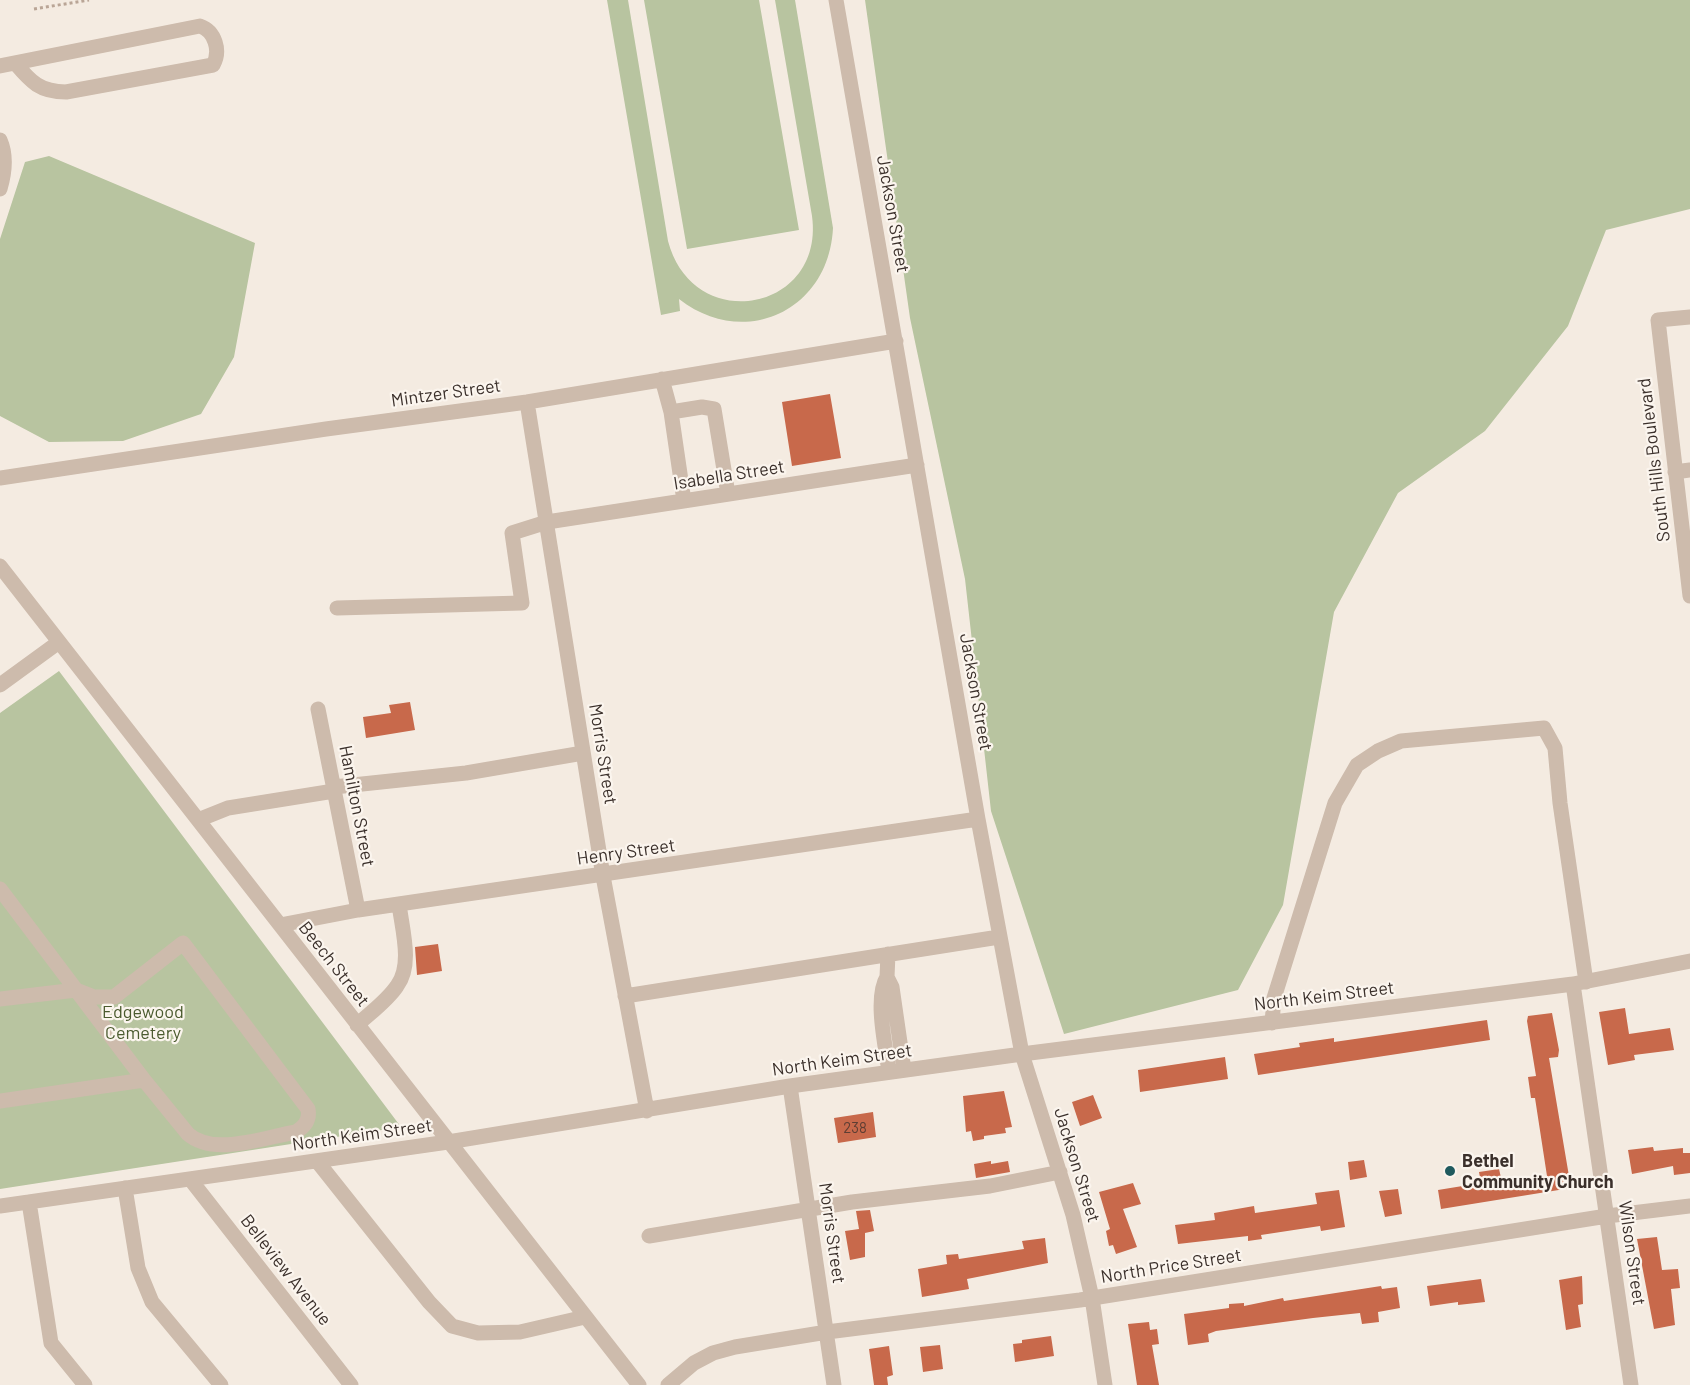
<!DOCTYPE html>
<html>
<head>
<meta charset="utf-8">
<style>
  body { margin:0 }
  canvas { display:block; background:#f4ebe1 }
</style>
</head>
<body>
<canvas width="1690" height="1385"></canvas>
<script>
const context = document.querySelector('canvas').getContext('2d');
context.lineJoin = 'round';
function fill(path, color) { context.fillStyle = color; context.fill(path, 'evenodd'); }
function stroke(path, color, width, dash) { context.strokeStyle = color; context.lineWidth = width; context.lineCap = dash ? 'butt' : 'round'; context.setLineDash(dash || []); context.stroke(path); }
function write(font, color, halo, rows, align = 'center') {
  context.font = font + ' Barlow,sans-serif'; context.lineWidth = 4.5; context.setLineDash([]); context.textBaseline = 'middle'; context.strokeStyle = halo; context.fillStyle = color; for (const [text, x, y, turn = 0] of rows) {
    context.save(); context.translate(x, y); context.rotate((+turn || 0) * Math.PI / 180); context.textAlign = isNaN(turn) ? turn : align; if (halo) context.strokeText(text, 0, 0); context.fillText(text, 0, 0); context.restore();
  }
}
fill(new Path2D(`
  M 607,0 L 628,0 L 668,241 C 693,336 825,312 812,216 L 775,0 L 795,0 L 833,228 C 829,311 744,350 679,299 L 680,311 L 661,315 Z
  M 644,0 L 759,0 L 799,230 L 687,249 Z
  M 865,0 L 1690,0 L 1690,209 L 1606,230 L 1568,326 L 1485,431 L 1398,493 L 1334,612 L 1283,905 L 1238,990 L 1064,1034 L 991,811 L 965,579 L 910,318 Z
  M 49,156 L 255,243 L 234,357 L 201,414 L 123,441 L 49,442 L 0,416 L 0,239 L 25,162 Z
  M 59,671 L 401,1127 L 0,1189 L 0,713 Z`), '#b8c4a0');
fill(new Path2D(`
  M 830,394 L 841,458 L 792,466 L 782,402 Z
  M 410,702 L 415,730 L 366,738 L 363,717 L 391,713 L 389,705 Z
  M 438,944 L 442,971 L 417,975 L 415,947 Z
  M 1625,1008 L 1629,1034 L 1670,1028 L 1674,1050 L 1634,1055 L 1635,1060 L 1608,1065 L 1599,1012 Z
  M 1552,1013 L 1559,1050 L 1558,1057 L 1549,1058 L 1571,1188 L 1441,1209 L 1438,1190 L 1481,1183 L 1479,1172 L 1499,1169 L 1502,1182 L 1547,1176 L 1535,1098 L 1531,1098 L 1528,1077 L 1536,1076 L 1527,1021 L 1528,1016 Z
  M 1487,1020 L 1490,1040 L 1258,1075 L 1254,1054 L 1300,1047 L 1299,1043 L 1334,1038 L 1334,1042 Z
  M 1225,1057 L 1228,1079 L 1140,1092 L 1138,1070 Z
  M 1004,1091 L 1012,1127 L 1005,1128 L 1006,1133 L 984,1136 L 984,1139 L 973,1141 L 971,1131 L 966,1132 L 963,1096 Z
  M 1093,1095 L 1102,1118 L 1080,1126 L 1072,1102 Z
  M 873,1112 L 876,1137 L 838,1143 L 834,1118 Z
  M 1653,1147 L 1654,1151 L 1683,1148 L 1683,1153 L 1690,1153 L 1690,1173 L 1674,1175 L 1673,1166 L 1632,1174 L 1628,1150 Z
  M 1364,1160 L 1367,1177 L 1350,1180 L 1348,1162 Z
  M 991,1161 L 991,1164 L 1008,1161 L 1010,1172 L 976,1178 L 974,1164 Z
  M 1133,1183 L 1141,1204 L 1123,1209 L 1137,1247 L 1116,1254 L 1113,1245 L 1109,1246 L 1106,1231 L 1110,1229 L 1099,1192 Z
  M 1398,1189 L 1402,1214 L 1385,1217 L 1379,1191 Z
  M 1339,1190 L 1345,1227 L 1321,1231 L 1320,1226 L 1261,1235 L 1262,1239 L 1248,1241 L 1248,1236 L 1178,1244 L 1175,1225 L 1215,1220 L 1214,1213 L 1254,1206 L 1255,1213 L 1317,1204 L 1315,1193 Z
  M 870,1210 L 874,1231 L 865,1233 L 865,1257 L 850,1260 L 845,1231 L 859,1229 L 856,1211 Z
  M 1657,1237 L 1662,1270 L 1678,1269 L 1680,1288 L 1671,1289 L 1675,1325 L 1654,1329 L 1637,1239 Z
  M 1045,1238 L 1048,1263 L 967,1279 L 969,1289 L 922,1297 L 918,1269 L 947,1264 L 946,1255 L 958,1254 L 959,1259 L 1024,1249 L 1022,1241 Z
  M 1582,1276 L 1583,1304 L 1578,1305 L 1581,1327 L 1566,1330 L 1559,1280 Z
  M 1481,1279 L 1485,1302 L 1458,1305 L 1458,1302 L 1430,1306 L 1427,1286 Z
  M 1381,1286 L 1382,1289 L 1397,1287 L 1400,1308 L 1378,1312 L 1379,1322 L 1362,1324 L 1360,1313 L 1313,1318 L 1216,1331 L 1208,1334 L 1209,1342 L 1188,1345 L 1184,1314 L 1229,1308 L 1229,1304 L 1244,1303 L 1244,1306 L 1283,1298 L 1284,1301 Z
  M 1149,1322 L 1150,1330 L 1157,1329 L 1159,1344 L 1152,1345 L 1159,1385 L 1137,1385 L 1128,1324 Z
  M 1051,1336 L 1054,1356 L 1015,1362 L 1013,1344 L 1022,1343 L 1022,1340 Z
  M 940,1345 L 943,1369 L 923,1372 L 920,1347 Z
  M 889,1346 L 893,1375 L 887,1377 L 888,1385 L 874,1385 L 869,1349 Z`), '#c8694b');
stroke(new Path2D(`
  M 34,9 L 89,0`), '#b9a596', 3, [3, 3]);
stroke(new Path2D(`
  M 836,0 L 978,819 L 1022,1054 L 1073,1215 L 1092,1298 L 1105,1385
  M 0,66 L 200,26 C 215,31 221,51 213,65 L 66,92 C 40,92 31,82 15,63
  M 0,140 C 7,156 5,172 0,189
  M 1690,317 L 1658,320 L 1690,596
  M 662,379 L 671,412
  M 527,402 L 603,876 L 647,1111
  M 1675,472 L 1690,470
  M 0,478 L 326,429 L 527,402 L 896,341
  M 684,501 L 671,412 L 702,407 L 714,409 L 728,494
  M 0,566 L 639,1385
  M 337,608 L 522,603 L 512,533 L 547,522 L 917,465
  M 0,685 L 59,642
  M 318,709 L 358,910
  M 334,787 L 466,773 L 583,753
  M 198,820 L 228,808 L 334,791
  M 0,889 L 144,1080
  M 280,925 L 358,910 L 978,819
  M 888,954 L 887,977 L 892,987 L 904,1070
  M 887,977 C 874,998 886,1048 889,1072
  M 1573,984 L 1631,1385
  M 625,996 L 999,937
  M 0,999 L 76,990 L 94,997 L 114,997 L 183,943 L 308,1109 C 310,1120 305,1126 296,1132 C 265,1137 214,1157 188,1134 L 144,1080 L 0,1101
  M 1272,1023 L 1274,998 L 1335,803 L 1357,765 L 1378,751 L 1401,741 L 1544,728 L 1555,748 L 1560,803 L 1586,982
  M 357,1025 C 370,1013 387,1001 397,986 C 413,965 402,929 399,904
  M 790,1086 L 834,1385
  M 317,1161 L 429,1302 L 452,1326 L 478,1333 L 520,1332 L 585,1317
  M 190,1179 L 351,1385
  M 125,1188 L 138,1268 L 152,1302 L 221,1385
  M 29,1202 L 51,1343 L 85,1385
  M 0,1206 L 448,1142 L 790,1086 L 1022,1054 L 1573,984 L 1690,961
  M 649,1236 L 852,1202 L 990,1186 L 1060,1172
  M 668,1385 L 694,1363 L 713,1353 L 735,1347 L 827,1332 L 1080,1300 L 1607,1216 L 1690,1206`), '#cdbbac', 15);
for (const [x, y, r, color] of [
  [1450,1171,6,"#1f5a5e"]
]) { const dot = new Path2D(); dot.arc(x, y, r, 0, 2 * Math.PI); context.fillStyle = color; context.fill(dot); stroke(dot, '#fbf5ee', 2); }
write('15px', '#5e3e33', null, [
  ["238",855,1128]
]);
write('18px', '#3b302b', '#fbf5ee', [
  ["Jackson Street",893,214,80],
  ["Mintzer Street",446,393,-8],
  ["South Hills Boulevard",1654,460,-97],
  ["Isabella Street",729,475,-9],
  ["Jackson Street",976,692,80],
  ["Morris Street",603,754,81],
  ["Hamilton Street",357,806,79],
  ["Henry Street",626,852,-8],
  ["Beech Street",334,964,52],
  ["North Keim Street",1324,996,-7],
  ["North Keim Street",842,1060,-8],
  ["North Keim Street",362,1135,-8],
  ["Jackson Street",1077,1165,73],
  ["Morris Street",832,1233,82],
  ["Wilson Street",1632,1253,82],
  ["North Price Street",1171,1266,-9],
  ["Belleview Avenue",286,1270,52]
]);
write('18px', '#4a5a2e', '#fbf5ee', [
  ["Edgewood",143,1012],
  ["Cemetery",143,1033]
]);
write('bold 18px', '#3b302b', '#fbf5ee', [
  ["Bethel",1462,1161],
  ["Community Church",1462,1182]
], 'left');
</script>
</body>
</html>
